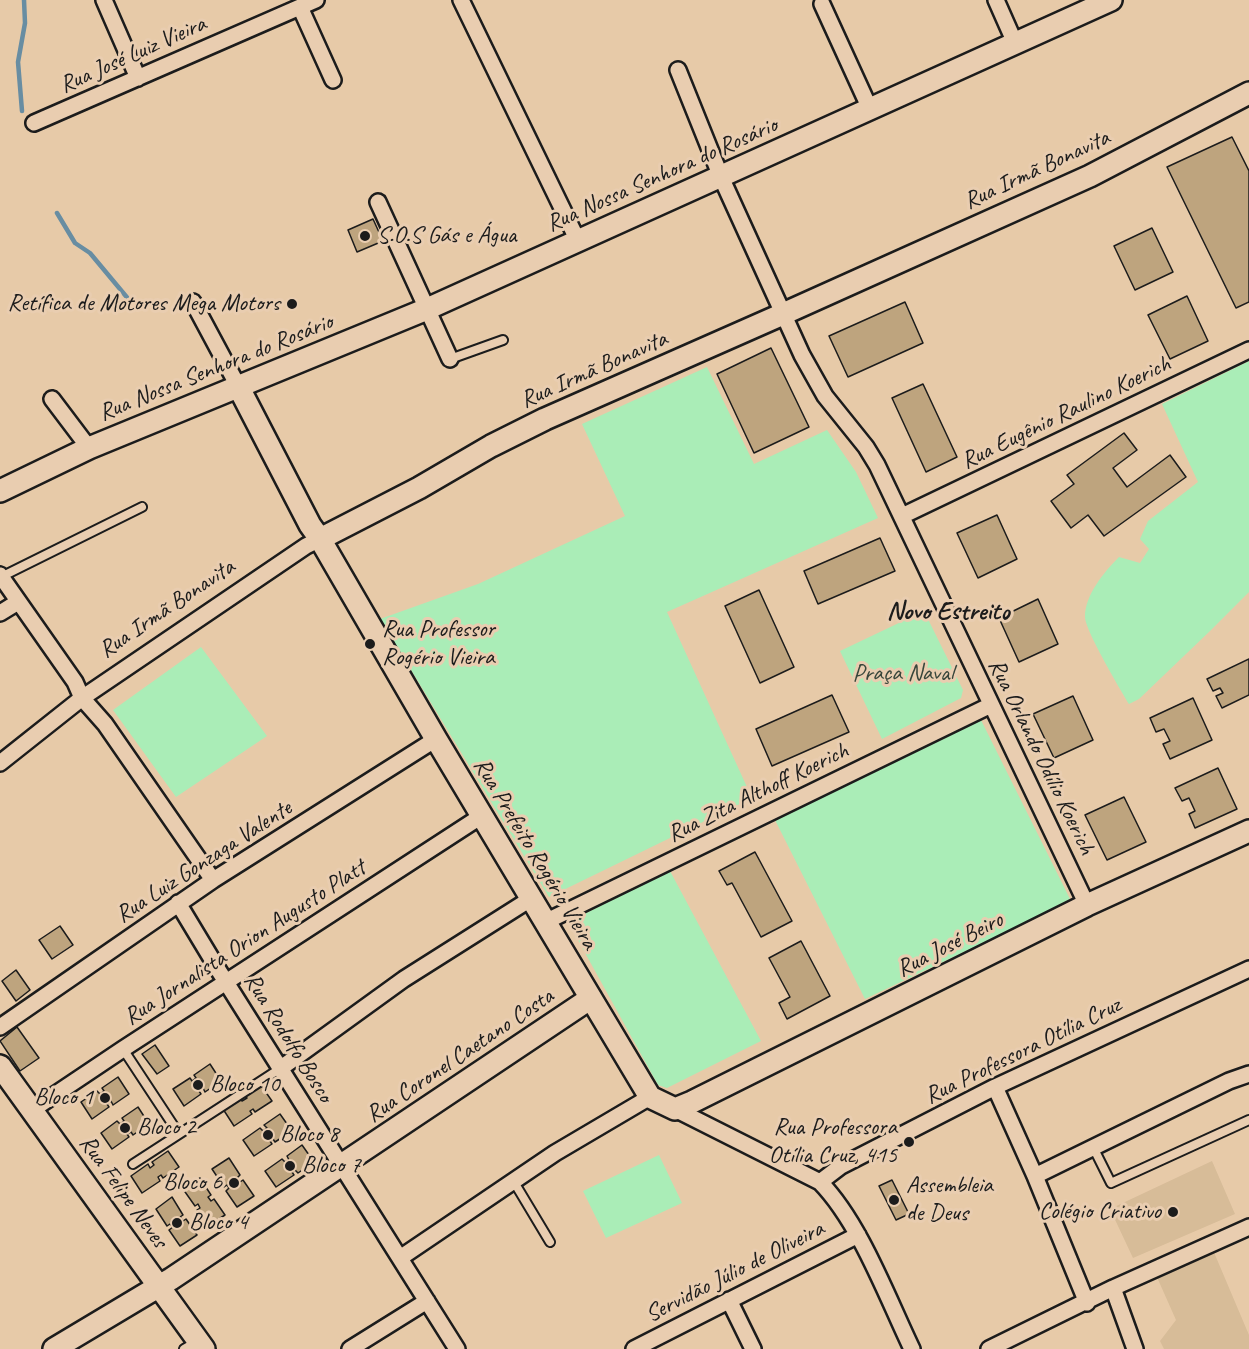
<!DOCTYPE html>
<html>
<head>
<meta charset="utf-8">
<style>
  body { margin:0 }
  canvas { display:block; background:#e7caa8 }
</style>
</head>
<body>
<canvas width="1249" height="1349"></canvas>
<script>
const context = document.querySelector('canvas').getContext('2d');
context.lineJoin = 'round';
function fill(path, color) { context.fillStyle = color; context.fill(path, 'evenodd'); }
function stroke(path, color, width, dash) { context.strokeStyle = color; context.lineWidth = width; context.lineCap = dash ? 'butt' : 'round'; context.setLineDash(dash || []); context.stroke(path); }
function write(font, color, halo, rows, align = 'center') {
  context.font = font + ' Caveat,sans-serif'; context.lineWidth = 6; context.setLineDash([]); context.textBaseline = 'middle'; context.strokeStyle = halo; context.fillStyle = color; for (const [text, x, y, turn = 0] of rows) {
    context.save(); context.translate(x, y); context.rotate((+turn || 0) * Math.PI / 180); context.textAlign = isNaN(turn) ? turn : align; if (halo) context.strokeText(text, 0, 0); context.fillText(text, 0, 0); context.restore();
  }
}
fill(new Path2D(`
  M 1212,1161 L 1235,1214 L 1133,1258 L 1110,1209 Z
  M 1213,1250 L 1249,1335 L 1249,1349 L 1164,1349 L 1160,1341 L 1176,1320 L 1156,1275 Z`), '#d7bc98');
fill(new Path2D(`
  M 1249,361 L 1249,592 L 1210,631 L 1139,699 L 1129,704 C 1120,689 1085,630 1085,617 C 1085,595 1104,572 1119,557 L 1140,563 L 1149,549 L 1140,539 L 1148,521 L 1198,482 L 1162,404 Z
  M 707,367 L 754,464 L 827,430 L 856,472 L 878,518 L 667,612 L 752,798 L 549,897 L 380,619 L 478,584 L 625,516 L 582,424 Z
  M 924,611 L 963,690 L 961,698 L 882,739 L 840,651 Z
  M 201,647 L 267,736 L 176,797 L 113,710 Z
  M 980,718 L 1071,901 L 865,999 L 775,820 Z
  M 670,871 L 761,1041 L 667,1088 L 658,1085 L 568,922 Z
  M 659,1155 L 682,1203 L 606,1238 L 583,1191 Z`), '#aaedb7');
stroke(new Path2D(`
  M 22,111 L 18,62 L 25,23 L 24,0
  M 57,213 L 75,243 L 90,253 L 130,301`), '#688da2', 4.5);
const building = new Path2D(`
  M 1232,137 L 1249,171 L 1249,302 L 1236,308 L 1167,167 Z
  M 373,219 L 383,241 L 357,252 L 348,230 Z
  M 1152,228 L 1173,272 L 1135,290 L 1114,246 Z
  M 1187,296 L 1208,341 L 1170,359 L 1148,315 Z
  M 905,302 L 923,343 L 848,377 L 829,336 Z
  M 771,348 L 809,427 L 754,453 L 717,374 Z
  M 923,384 L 957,457 L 926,472 L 892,398 Z
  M 1124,433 L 1137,450 L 1113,468 L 1127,487 L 1170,455 L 1186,477 L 1104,536 L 1088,515 L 1071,528 L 1051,501 L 1074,484 L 1067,475 Z
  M 997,515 L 1017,559 L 978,578 L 957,533 Z
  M 880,538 L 895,571 L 818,604 L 804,571 Z
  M 759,590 L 794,667 L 760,683 L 725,606 Z
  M 1038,599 L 1058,644 L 1019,662 L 999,618 Z
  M 1249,659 L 1249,695 L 1222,708 L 1216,696 L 1223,693 L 1220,688 L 1213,691 L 1207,679 Z
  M 832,695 L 849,732 L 772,766 L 756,729 Z
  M 1073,696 L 1093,740 L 1054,758 L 1033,714 Z
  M 1193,698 L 1212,740 L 1170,759 L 1163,744 L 1170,741 L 1164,729 L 1156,732 L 1150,718 Z
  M 1218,768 L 1237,809 L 1195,828 L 1189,814 L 1195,811 L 1189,798 L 1182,801 L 1175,788 Z
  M 1124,797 L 1146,842 L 1107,860 L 1085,815 Z
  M 755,852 L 792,921 L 761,937 L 732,883 L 727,885 L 719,871 Z
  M 60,926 L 73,945 L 52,959 L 39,940 Z
  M 801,941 L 830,996 L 787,1019 L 779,1003 L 790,997 L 769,958 Z
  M 16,970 L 30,990 L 16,1001 L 2,981 Z
  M 17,1027 L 39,1058 L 20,1071 L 0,1041 Z
  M 155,1045 L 169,1066 L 157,1074 L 142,1054 Z
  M 210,1064 L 221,1081 L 205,1092 L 203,1088 L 199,1091 L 201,1094 L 184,1106 L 173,1089 L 190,1078 L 192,1081 L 196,1078 L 194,1075 Z
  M 118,1077 L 129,1094 L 113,1105 L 111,1101 L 107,1104 L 109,1107 L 92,1119 L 81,1102 L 97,1091 L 100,1094 L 104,1091 L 102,1088 Z
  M 260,1084 L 272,1101 L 255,1112 L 253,1109 L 250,1111 L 252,1114 L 234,1126 L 223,1109 L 240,1098 L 242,1101 L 247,1098 L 244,1095 Z
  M 138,1107 L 149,1124 L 133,1135 L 131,1132 L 127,1134 L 129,1137 L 112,1149 L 101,1133 L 117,1121 L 120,1124 L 124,1121 L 122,1118 Z
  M 280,1114 L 292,1131 L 275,1142 L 273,1139 L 270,1141 L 272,1144 L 254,1156 L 243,1140 L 260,1128 L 263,1131 L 267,1128 L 264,1125 Z
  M 302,1145 L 314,1162 L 298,1173 L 295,1170 L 292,1172 L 294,1175 L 276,1187 L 265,1171 L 282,1159 L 285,1162 L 289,1160 L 287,1156 Z
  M 168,1151 L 179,1167 L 163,1178 L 161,1175 L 158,1177 L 160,1181 L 142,1193 L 131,1176 L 148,1164 L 150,1168 L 154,1165 L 152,1162 Z
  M 229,1158 L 240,1175 L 237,1178 L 240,1182 L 243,1180 L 254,1196 L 237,1207 L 226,1191 L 229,1188 L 227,1185 L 224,1187 L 212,1169 Z
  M 200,1178 L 211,1195 L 208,1197 L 211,1201 L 214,1199 L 225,1215 L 208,1226 L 197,1210 L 200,1208 L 198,1204 L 195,1206 L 183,1189 Z
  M 892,1180 L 909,1214 L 896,1220 L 879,1186 Z
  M 172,1197 L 183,1215 L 180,1217 L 183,1221 L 186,1219 L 197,1235 L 180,1246 L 169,1230 L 173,1227 L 170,1224 L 167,1226 L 156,1209 Z`);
fill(building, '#bea47e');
stroke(building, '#1c1c1c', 1.5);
const lane = new Path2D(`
  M 450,359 L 503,340
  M 1,577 L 142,507
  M 123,1049 L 179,1134
  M 1094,1149 L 1111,1183 L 1249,1120
  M 133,1164 L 281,1068
  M 514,1182 L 550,1242
  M 184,1349 L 198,1341`);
const street = new Path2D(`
  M 104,0 L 138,78
  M 461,0 L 578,241
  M 996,0 L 1015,43
  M 822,4 L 870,109
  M 300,7 L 333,80
  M 678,70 L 721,177 L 802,355 L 825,396 L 866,447 L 877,465 L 1087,905
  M 34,123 L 316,0
  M 378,202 L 450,359
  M 193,302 L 238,386
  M 52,399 L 89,448
  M 902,516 L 1249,350
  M 0,575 L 75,682 L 82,698 L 105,724 L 213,880
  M 0,613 L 18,602
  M 0,763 L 82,698 L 306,546 L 320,539
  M 178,903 L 219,971 L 457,1349
  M 545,922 L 991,705
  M 0,1027 L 213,880 L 436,739
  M 281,1068 L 404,979 L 532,898
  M 995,1087 L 1035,1176 L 1087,1303
  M 675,1109 L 820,1182 C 860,1223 887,1297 912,1349
  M 32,1110 L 123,1049 L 483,815
  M 1035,1176 L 1229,1081 L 1249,1074
  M 820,1182 L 841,1166 L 995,1087 L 1249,969
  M 400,1258 L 555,1153 L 650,1097
  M 1113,1288 L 1135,1349
  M 729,1300 L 753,1349
  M 350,1349 L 427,1301
  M 634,1349 L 858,1235
  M 989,1349 L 1113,1288 L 1249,1227`);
const secondary = new Path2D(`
  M 238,386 L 310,525 L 320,539 L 436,739 L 650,1097 L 675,1109 L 692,1102 L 1087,905 L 1249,831
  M 0,491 L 89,448 L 427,309 L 1111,0
  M 320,539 L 419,488 L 491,446 L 545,419 L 783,314 L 1090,176 L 1249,93
  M 0,1066 L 204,1349
  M 54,1349 L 171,1279 L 591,998`);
stroke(lane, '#1c1c1c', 12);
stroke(street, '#1c1c1c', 20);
stroke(secondary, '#1c1c1c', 26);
stroke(lane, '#e9cdb0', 8);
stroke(street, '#e9cdb0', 15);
stroke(secondary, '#e9cdb0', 21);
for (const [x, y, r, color] of [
  [365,236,6,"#1c1c1c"],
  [292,304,6,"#1c1c1c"],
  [370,644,6,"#1c1c1c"],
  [198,1085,6,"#1c1c1c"],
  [105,1098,6,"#1c1c1c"],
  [125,1128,6,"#1c1c1c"],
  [268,1135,6,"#1c1c1c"],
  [909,1142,6,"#1c1c1c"],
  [290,1166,6,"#1c1c1c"],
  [234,1183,6,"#1c1c1c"],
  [894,1200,6,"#1c1c1c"],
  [1173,1212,6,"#1c1c1c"],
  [177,1223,6,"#1c1c1c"]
]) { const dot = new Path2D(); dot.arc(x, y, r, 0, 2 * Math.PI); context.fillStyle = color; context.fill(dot); stroke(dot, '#e9cdb0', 2); }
write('24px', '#1c1c1c', '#e9cdb0', [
  ["Rua José Luiz Vieira",133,55,-24],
  ["Rua Irmã Bonavita",1037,170,-25],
  ["Rua Nossa Senhora do Rosário",662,175,-24],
  ["Rua Nossa Senhora do Rosário",216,368,-22],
  ["Rua Irmã Bonavita",594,370,-24],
  ["Rua Eugênio Raulino Koerich",1066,413,-26],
  ["Rua Irmã Bonavita",167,609,-34],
  ["Rua Orlando Odílio Koerich",1041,757,64],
  ["Rua Zita Althoff Koerich",758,793,-26],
  ["Rua Prefeito Rogério Vieira",535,854,59],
  ["Rua Luiz Gonzaga Valente",204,862,-33],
  ["Rua Jornalista Orion Augusto Platt",245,943,-33],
  ["Rua José Beiro",950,945,-27],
  ["Rua Rodolfo Bosco",288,1038,58],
  ["Rua Professora Otília Cruz",1023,1051,-26],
  ["Rua Coronel Caetano Costa",460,1056,-34],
  ["Rua Felipe Neves",123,1192,54],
  ["Servidão Júlio de Oliveira",735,1272,-27]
]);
write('24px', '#1c1c1c', '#e9cdb0', [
  ["S.O.S Gás e Água",377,236],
  ["Retífica de Motores Mega Motors",280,304,"right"],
  ["Rua Professor",382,630],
  ["Rogério Vieira",382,658],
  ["Bloco 10",210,1085],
  ["Bloco 1",93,1098,"right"],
  ["Bloco 2",137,1128],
  ["Rua Professora",897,1128,"right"],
  ["Otília Cruz, 415",897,1156,"right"],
  ["Bloco 8",280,1135],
  ["Bloco 7",302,1166],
  ["Bloco 6",222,1183,"right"],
  ["Assembleia",906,1186],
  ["de Deus",906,1214],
  ["Colégio Criativo",1161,1212,"right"],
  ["Bloco 4",189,1223]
], 'left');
write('24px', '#38463b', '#e9cdb0', [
  ["Praça Naval",903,674]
]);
write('bold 26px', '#1c1c1c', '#e9cdb0', [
  ["Novo Estreito",948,612]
]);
</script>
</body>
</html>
